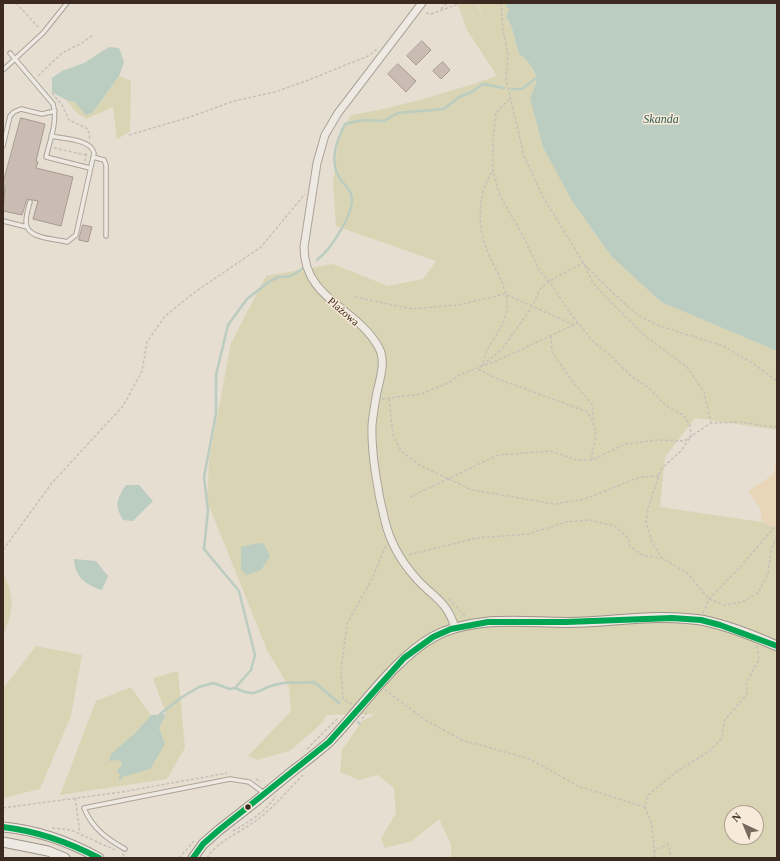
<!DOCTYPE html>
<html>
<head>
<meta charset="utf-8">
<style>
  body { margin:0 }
  #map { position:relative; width:780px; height:861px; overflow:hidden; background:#e6ded1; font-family:Georgia,serif }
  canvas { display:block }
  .frame { position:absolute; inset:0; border:4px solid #3c2a20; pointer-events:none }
  .north { position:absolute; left:724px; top:805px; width:40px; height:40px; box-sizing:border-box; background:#f7ead8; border:1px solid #ac9d8e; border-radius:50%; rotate:316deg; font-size:11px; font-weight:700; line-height:16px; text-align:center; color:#3c2a20 }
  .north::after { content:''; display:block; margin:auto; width:14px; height:18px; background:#78695e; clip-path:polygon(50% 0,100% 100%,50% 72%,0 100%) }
</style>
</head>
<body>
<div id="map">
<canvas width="780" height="861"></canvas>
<div class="frame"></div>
<div class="north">N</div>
</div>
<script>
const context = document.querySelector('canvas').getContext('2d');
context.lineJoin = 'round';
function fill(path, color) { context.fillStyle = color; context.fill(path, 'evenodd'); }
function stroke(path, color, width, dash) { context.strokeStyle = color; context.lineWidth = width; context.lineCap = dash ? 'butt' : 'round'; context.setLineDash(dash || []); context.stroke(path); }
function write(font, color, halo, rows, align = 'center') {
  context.font = font + ' Georgia,serif'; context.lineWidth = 3; context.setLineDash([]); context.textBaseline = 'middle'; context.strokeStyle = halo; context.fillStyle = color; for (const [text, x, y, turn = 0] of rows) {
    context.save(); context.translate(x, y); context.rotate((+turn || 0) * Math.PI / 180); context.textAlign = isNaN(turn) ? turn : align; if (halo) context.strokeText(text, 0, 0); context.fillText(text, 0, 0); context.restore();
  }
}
fill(new Path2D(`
  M 465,3 L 477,3 L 485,25 L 478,3 L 507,3 L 506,6 L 509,10 L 506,16 L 511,25 L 519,54 C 533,61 541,82 531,95 L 572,201 L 611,256 L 661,302 L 777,351 L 777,430 L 695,418 L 665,457 L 660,507 L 762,522 L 777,528 L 777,858 L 451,858 L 451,844 L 439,819 L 412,841 L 385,848 L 381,838 L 396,813 L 394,788 L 378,775 L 359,780 L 340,772 L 342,750 L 362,721 L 376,714 L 326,715 L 323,722 L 290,751 L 257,760 L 248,756 L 291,711 L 289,687 L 267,650 L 207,501 L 209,461 L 231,343 L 266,276 L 333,264 L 388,286 L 423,279 L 436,261 L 336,226 L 333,183 L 339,136 L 351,115 C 401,107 449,92 497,76 L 467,30 L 458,5 ZM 732,813 L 756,813 L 756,837 L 732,837 Z
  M 119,76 L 131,81 L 130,132 L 117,139 L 113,107 L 86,119 L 77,113 L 66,100 L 75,102 L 93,112 Z
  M 3,572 C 15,598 14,610 3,636 Z
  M 36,646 L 82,655 L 71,716 L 40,789 L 3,798 L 3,685 L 5,686 Z
  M 178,671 L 185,748 L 167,779 L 60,795 L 96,701 L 131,687 L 151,715 L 109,761 L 120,759 L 122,765 L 165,744 L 159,728 L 166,714 L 153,678 Z`), '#d9d5b4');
fill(new Path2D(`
  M 777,452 L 777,528 L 762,522 L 760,508 L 748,491 L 774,474 Z`), '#e9d6b9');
fill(new Path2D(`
  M 507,3 L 777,3 L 777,351 L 661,302 L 611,256 L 572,201 L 543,147 L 530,98 C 532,92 536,87 536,80 C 537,71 526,58 519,54 L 511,25 L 506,16 L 509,10 L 506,6 Z
  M 109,47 L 119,48 L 124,62 L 119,76 L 93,112 L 86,115 L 75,102 L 66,100 L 52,92 L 52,78 L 62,71 L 84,63 Z
  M 126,485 L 139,485 L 153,501 L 133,521 L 123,520 C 114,504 117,499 126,485 Z
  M 258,543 L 264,544 L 270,556 L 261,570 L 246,575 L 241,569 L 241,547 Z
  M 74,559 L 96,561 L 108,576 L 102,590 C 87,586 74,576 74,559 Z
  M 166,714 L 159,728 L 165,744 L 150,769 L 122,777 L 117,771 L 122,765 L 120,760 L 109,761 L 111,754 L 134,734 L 151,715 Z`), '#bbccc0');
stroke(new Path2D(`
  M 511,89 L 522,89 L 536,78
  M 317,260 C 330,250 357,211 351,194 C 349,187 342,183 339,177 C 329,159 337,140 345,124 L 363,120 L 384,121 L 398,113 L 444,109 L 459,97 L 470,93 L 483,84 L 504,88
  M 235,688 C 260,700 257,687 279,684 C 291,681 302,684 314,682 L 339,703
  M 160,714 L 182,697 L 199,687 L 213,683 L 230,689 L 235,688 L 251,670 L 255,655 L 239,591 L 204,549 L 208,510 L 204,477 L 216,414 L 216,375 L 228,325 L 247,299 L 270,281 L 279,277 L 291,276 L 305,267
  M 358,722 L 360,724
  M 120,779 L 121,776`), '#bbccc0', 2.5);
const building = new Path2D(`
  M 422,41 L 431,50 L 416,65 L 407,56 Z
  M 443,62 L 450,70 L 441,79 L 433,71 Z
  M 398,64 L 416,81 L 406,92 L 388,74 Z
  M 21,118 L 45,124 L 36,161 L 38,162 L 36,168 L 73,177 L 61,226 L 33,219 L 38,201 L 27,199 L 22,215 L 3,211 L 5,187 L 3,184 Z
  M 83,225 L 92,227 L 88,242 L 79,240 Z`);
fill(building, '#cabcb2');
stroke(building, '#a79990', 1);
const lane = new Path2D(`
  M 10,53 L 53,104 C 58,121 50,140 46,157 L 90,168
  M 3,70 L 43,33 L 67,3
  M 3,146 L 10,116 L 14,112 L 21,109 L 42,114 L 55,111
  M 93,157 L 104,160 L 106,165 L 106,236
  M 30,202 C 28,209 24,221 27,227 C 32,239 56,239 67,242 L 76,235 L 94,153 C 91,139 64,139 51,136
  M 3,221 L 27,227
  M 125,849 C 107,839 92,828 84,808 L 230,779 L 249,782 L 264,793`);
const street = new Path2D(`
  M 422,3 L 338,113 L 325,135 L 317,163 L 304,247 C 304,300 357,307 379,348 C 386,361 380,379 377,392 C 375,403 373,414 372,425 C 371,453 378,494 385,521 C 390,542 401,561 415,577 C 432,597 447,600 455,628`);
const secondary = new Path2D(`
  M 3,827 C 36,830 70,842 99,858
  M 3,842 L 48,851 L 65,858
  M 193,858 L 203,844 L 219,830 C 244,811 269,791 294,770 C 306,761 318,752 329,742 C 361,709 393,660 433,637 C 479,612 536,625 585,622 C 624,620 662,614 701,620 C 727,625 752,635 777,646`);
stroke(lane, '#aca399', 5.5);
stroke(street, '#aca399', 9);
stroke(secondary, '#9c938a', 11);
stroke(new Path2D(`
  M 16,3 L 39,28
  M 501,3 L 503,31 L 508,54 L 506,79 L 524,156 L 542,195 L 584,264 L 614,294 L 638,315 L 657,325 L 723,346 L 751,362 L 777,381
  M 441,9 L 447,3
  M 426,13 L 431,14 L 461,3
  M 38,76 L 62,53 L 82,43 L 93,35
  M 52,93 L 62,105 L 69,120 L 88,129 L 90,140
  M 509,99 L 496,113 L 493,138 L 493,171 L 500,196 L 521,232 L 540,271 L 549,281 L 570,313 L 593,341 L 611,356 L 631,376 L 649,388 L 665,405 L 683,415 L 690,425 L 691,436 L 681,451 L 661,469 L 648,508 L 646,522 L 652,542 L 662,558 L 687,573 L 709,599 L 724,605 L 742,602 L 758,593 L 768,573 L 771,550 L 777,536
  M 129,135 L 190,117 L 234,101 L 275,92 L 306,81 L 368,56 L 377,49
  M 54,148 L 86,155
  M 85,161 L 87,151
  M 585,266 L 593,283 L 605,296 L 645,336 L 687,367 L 704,392 L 711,423
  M 355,297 L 412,309 L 458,305 L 505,294 L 574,325
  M 551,336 L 552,352 L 572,381 L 592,404 L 594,422
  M 483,365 L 502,349 L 532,307 L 540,289 L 549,281 L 583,263
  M 480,367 C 485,361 484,355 488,348 C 496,335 508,320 507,304 C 507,285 492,265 486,247 C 477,225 478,191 493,171
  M 478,369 L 498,379 L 588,412 C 593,421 597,430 595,440 C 594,448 591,452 592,460
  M 382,399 L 421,394 L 446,384 L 461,374 L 494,362 L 578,323
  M 389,399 L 393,434 L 401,451 L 421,466 L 472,490 L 555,504 L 585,499 L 640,477 L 659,476
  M 410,497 L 498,455 L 551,451 L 577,460 L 592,460 L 625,444 L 656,440 L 684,441 L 711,423 L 742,422 L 765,426 L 777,427
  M 3,550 L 52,483 L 123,406 L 142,371 L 147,342 L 165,316 L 195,292 L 261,247 L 305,194
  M 409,555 L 476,538 L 528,534 L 566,522 L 589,520 L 615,526 L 628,538 L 630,546 L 642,555 L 662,558
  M 449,599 L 465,616
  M 703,613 L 709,599 L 741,566 L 777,524
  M 385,690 L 427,721 L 462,740 L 530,759 L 580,787 L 645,807
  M 352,704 L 343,699 L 341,671 L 347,624 L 372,579 L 386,545
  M 362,719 L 367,712
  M 307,749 L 337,719
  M 256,779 L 261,782
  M 75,798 L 80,833
  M 3,808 L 122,792 L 227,773
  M 52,828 L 71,830 L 115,850
  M 233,831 C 249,822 265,812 276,796
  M 653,851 L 668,844 L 671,858
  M 122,854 L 127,858
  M 179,858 L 194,841
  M 207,858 C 218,841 235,835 251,824 C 271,811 286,792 303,775
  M 655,858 L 652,825 L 645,807 L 648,795 L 676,772 L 711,750 L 722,738 L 724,721 L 747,694 L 746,683 L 759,660 L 757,646`), '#c7c0b9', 1.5, [3, 2]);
stroke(lane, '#eeeae3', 3.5);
stroke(street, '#eeeae3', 7);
stroke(secondary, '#eeeae3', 9);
stroke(new Path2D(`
  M 3,827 C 37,831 68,842 99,858
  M 193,858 L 203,844 L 219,830 L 329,742 L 404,658 L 433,637 L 451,629 L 488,622 L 566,622 L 672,618 L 701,620 L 720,625 L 777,646`), '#00a651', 6);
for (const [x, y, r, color] of [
  [248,807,3.5,"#3c2a20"]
]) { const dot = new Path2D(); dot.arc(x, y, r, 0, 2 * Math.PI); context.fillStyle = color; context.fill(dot); stroke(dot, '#f7ead8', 1.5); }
write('11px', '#3c2a20', '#f7ead8', [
  ["Plażowa",343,312,41]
]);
write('italic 12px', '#305c54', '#f7ead8', [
  ["Skanda",661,120]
]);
</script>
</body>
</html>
